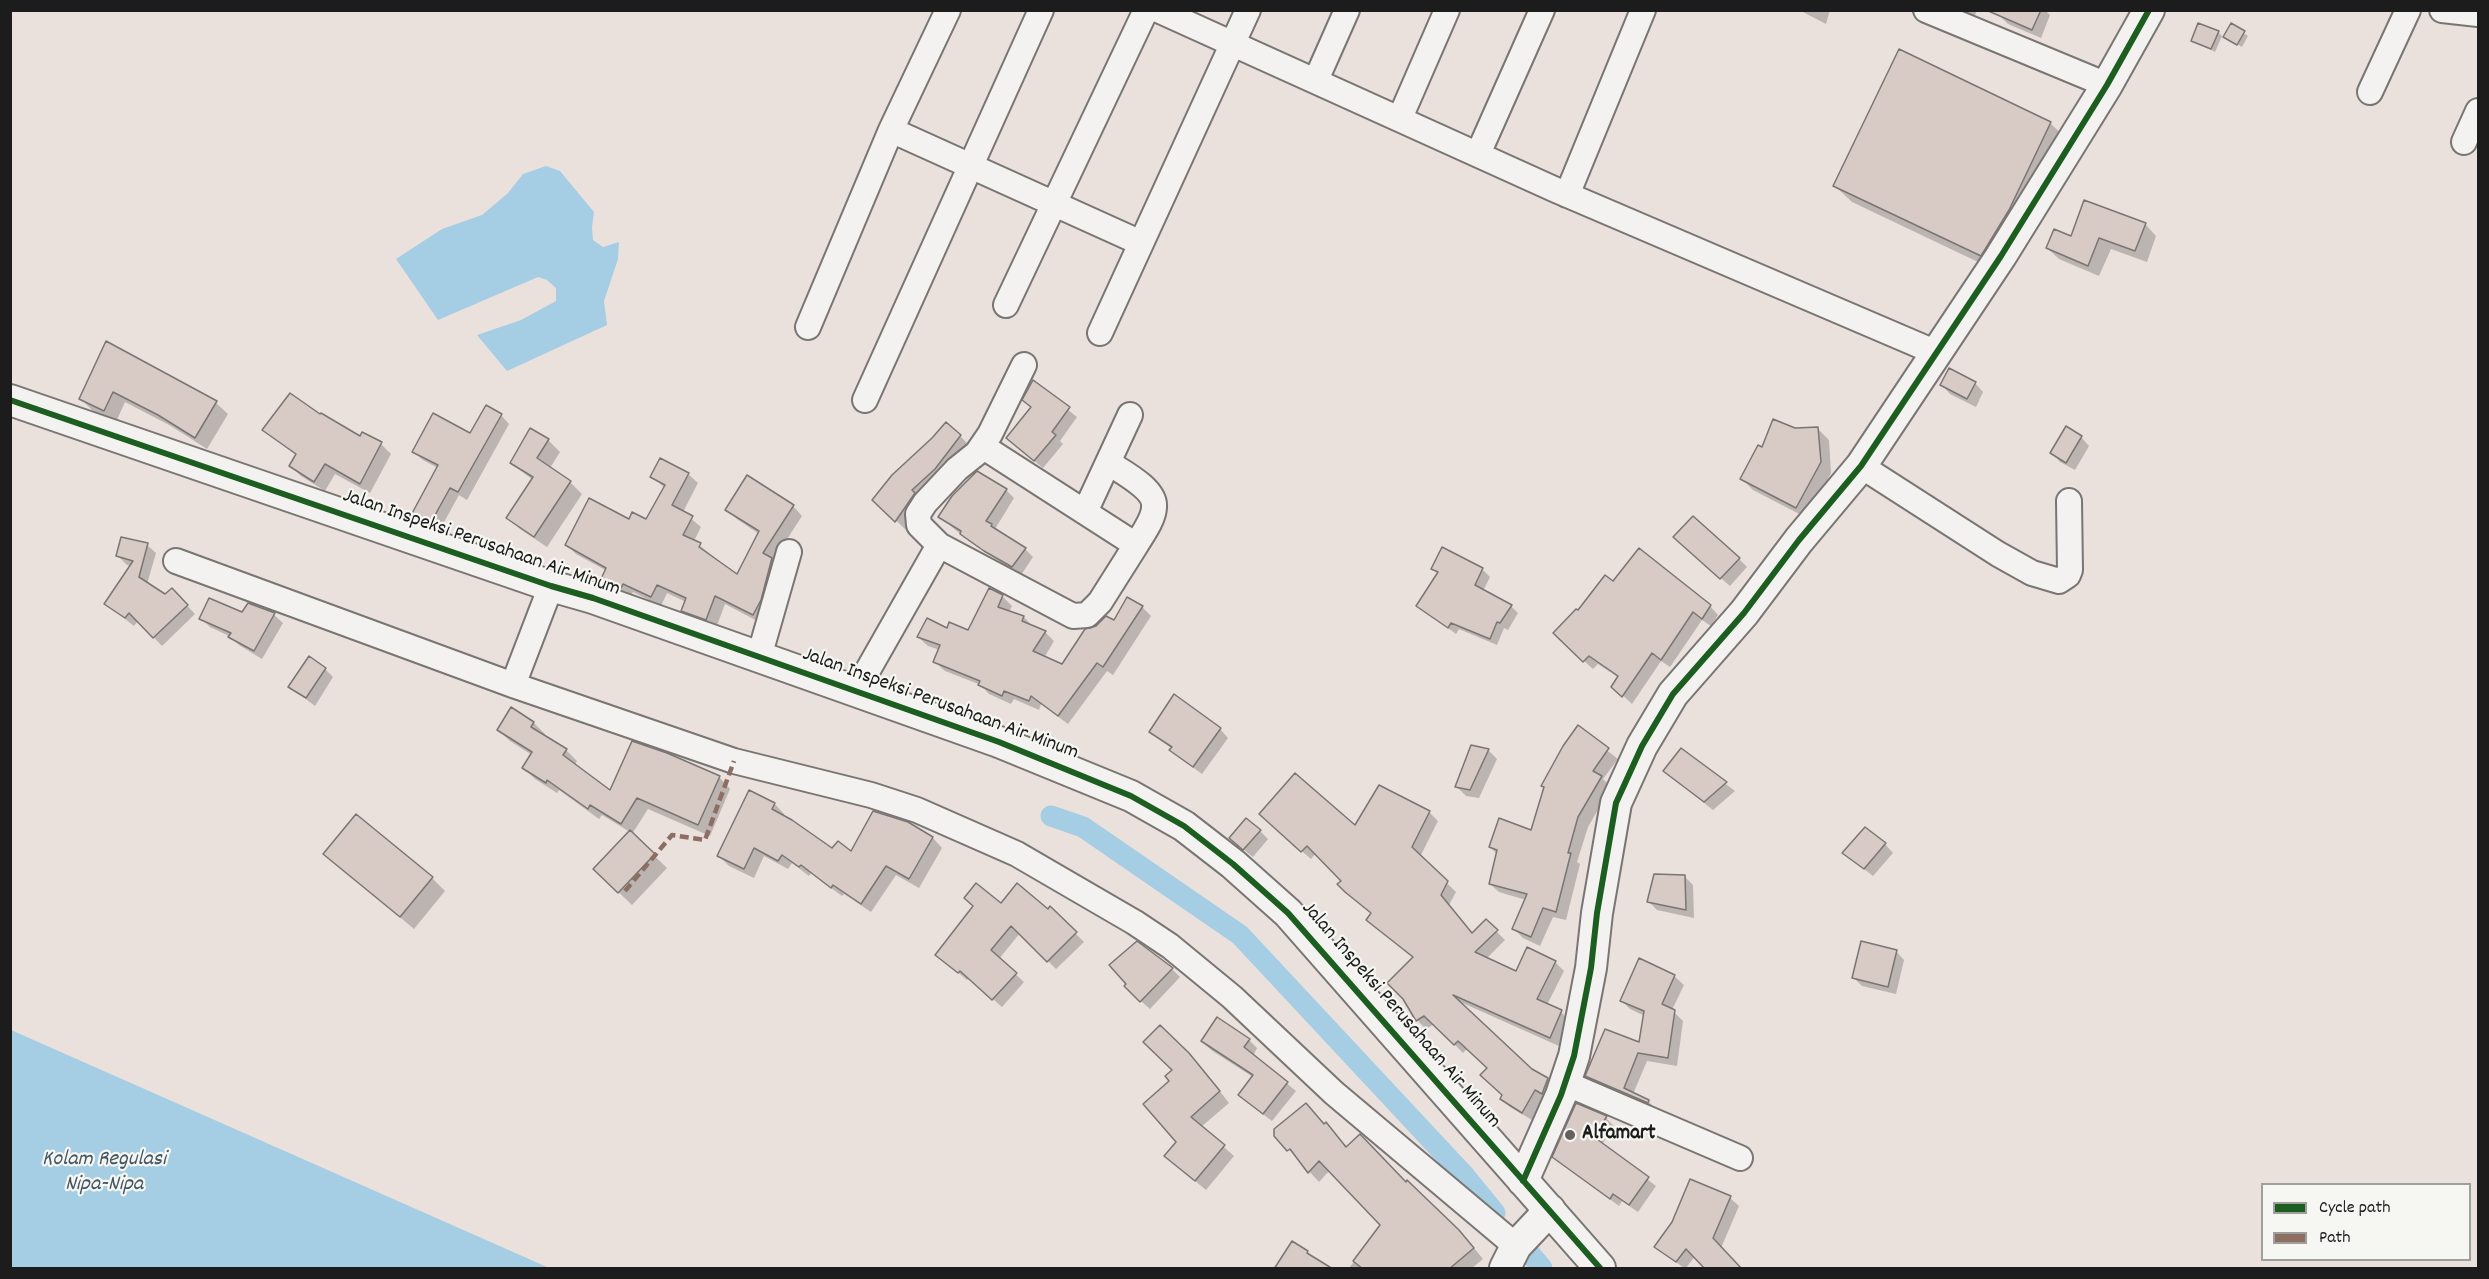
<!DOCTYPE html>
<html>
<head>
<meta charset="utf-8">
<style>
  body { margin:0 }
  #map { position:relative; width:2489px; height:1279px; overflow:hidden; background:#eae1dd; font-family:Dekko,sans-serif }
  canvas { display:block }
  .frame { position:absolute; inset:0; border:12px solid #1c1c1c; pointer-events:none }
  .legend { position:absolute; left:2261px; top:1183px; width:210px; height:78px; box-sizing:border-box; background:#f6f6f2; border:2px solid #9f9f9c; margin:0; padding:8px 10px; list-style:none; font-size:18px; color:#1c1c1c }
  .legend li { display:flex; align-items:center; gap:12px; height:30px }
  .legend b { width:30px; border:2px solid #9f9f9c }
</style>
</head>
<body>
<div id="map">
<canvas width="2489" height="1279"></canvas>
<div class="frame"></div>
<ul class="legend">
<li><b style="height:8px;background:#1b5e20"></b>Cycle path</li>
<li><b style="height:8px;background:#8d6e63"></b>Path</li>
</ul>
</div>
<script>
const context = document.querySelector('canvas').getContext('2d');
context.lineJoin = 'round';
function fill(path, color) { context.fillStyle = color; context.fill(path, 'evenodd'); }
function stroke(path, color, width, dash) { context.strokeStyle = color; context.lineWidth = width; context.lineCap = dash ? 'butt' : 'round'; context.setLineDash(dash || []); context.stroke(path); }
function write(font, color, halo, rows, align = 'center') {
  context.font = font + ' Dekko,sans-serif'; context.lineWidth = 4.5; context.setLineDash([]); context.textBaseline = 'middle'; context.strokeStyle = halo; context.fillStyle = color; for (const [text, x, y, turn = 0] of rows) {
    context.save(); context.translate(x, y); context.rotate((+turn || 0) * Math.PI / 180); context.textAlign = isNaN(turn) ? turn : align; if (halo) context.strokeText(text, 0, 0); context.fillText(text, 0, 0); context.restore();
  }
}
fill(new Path2D(`
  M 546,166 L 560,171 L 594,212 L 592,227 L 593,240 L 603,247 L 619,242 L 618,259 L 604,301 L 607,325 L 507,371 L 477,335 L 521,320 L 556,301 L 556,288 L 547,280 L 538,277 L 438,320 L 396,259 L 442,229 L 482,215 L 508,193 L 523,174 Z
  M 11,1030 L 529,1259 L 549,1268 L 11,1268 Z`), '#a5cde4');
fill(new Path2D(`
  M 1799,10 L 1830,10 L 1826,24 Z
  M 1953,10 L 1977,10 L 1974,18 Z
  M 2001,10 L 2045,10 L 2050,15 L 2041,38 L 2008,24 L 1999,15 Z
  M 2232,25 L 2248,36 L 2242,47 L 2225,37 Z
  M 2218,32 L 2222,36 L 2215,52 L 2193,41 Z
  M 2050,123 L 2067,139 L 1997,271 L 1852,202 L 1835,186 Z
  M 2145,224 L 2156,236 L 2147,262 L 2111,249 L 2099,276 L 2059,259 L 2047,248 L 2072,238 Z
  M 107,343 L 216,403 L 228,414 L 207,449 L 171,426 L 125,402 L 116,422 L 93,411 L 81,399 Z
  M 1033,382 L 1077,417 L 1060,441 L 1063,444 L 1043,468 L 1016,446 L 1032,408 Z
  M 1975,383 L 1983,392 L 1976,407 L 1950,394 L 1942,385 Z
  M 501,415 L 509,424 L 467,500 L 459,495 L 438,533 L 419,527 L 410,519 L 438,468 L 423,460 L 414,452 L 471,435 Z
  M 320,417 L 360,438 L 381,444 L 391,454 L 370,493 L 335,474 L 325,491 L 301,476 L 291,466 L 297,456 L 264,430 Z
  M 1818,429 L 1829,440 L 1831,473 L 1807,518 L 1753,490 L 1742,479 L 1762,449 L 1794,430 Z
  M 960,436 L 968,444 L 905,529 L 883,508 Z
  M 2081,437 L 2089,446 L 2075,470 L 2060,462 L 2052,453 Z
  M 548,440 L 560,452 L 550,468 L 570,482 L 582,494 L 547,547 L 520,529 L 508,518 L 533,480 L 511,463 Z
  M 688,474 L 698,483 L 683,512 L 701,527 L 694,541 L 738,576 L 759,534 L 737,519 L 727,509 L 793,506 L 802,516 L 773,561 L 781,569 L 763,624 L 725,604 L 716,628 L 693,620 L 683,611 L 686,602 L 667,593 L 661,606 L 633,592 L 631,596 L 613,588 L 603,579 L 607,571 L 576,554 L 566,544 L 629,521 L 647,520 L 665,488 L 652,477 Z
  M 1006,490 L 1014,498 L 995,529 L 1025,549 L 1033,557 L 1021,575 L 970,542 L 940,517 Z
  M 147,545 L 156,553 L 147,584 L 166,596 L 172,590 L 195,614 L 162,646 L 138,621 L 134,626 L 106,604 L 131,566 L 127,565 L 118,556 Z
  M 1684,546 L 1739,559 L 1747,567 L 1730,586 Z
  M 1433,568 L 1482,569 L 1490,577 L 1483,591 L 1511,606 L 1518,613 L 1508,630 L 1504,628 L 1497,645 L 1459,629 L 1456,634 L 1418,606 L 1439,574 Z
  M 1613,583 L 1710,606 L 1718,615 L 1711,626 L 1702,620 L 1670,667 L 1661,661 L 1632,704 L 1613,686 L 1619,678 L 1598,664 L 1593,669 L 1563,642 L 1578,613 Z
  M 1002,596 L 1012,606 L 1009,612 L 1024,617 L 1034,628 L 1045,632 L 1054,641 L 1044,658 L 1062,665 L 1115,622 L 1142,607 L 1151,616 L 1113,675 L 1107,671 L 1068,724 L 1041,704 L 1039,710 L 1014,699 L 1011,704 L 989,694 L 981,685 L 945,671 L 935,662 L 940,650 L 928,646 L 918,637 L 948,630 L 969,632 Z
  M 248,604 L 274,615 L 283,623 L 262,659 L 239,645 L 229,636 L 210,627 L 201,618 L 243,614 Z
  M 325,669 L 333,677 L 315,706 L 290,687 Z
  M 511,709 L 534,723 L 545,734 L 543,736 L 566,750 L 577,761 L 574,766 L 611,793 L 719,777 L 730,789 L 710,836 L 648,809 L 632,834 L 667,868 L 632,905 L 608,882 L 630,832 L 602,815 L 599,819 L 559,790 L 557,793 L 535,779 L 524,768 L 532,755 L 510,741 L 498,730 Z
  M 1578,728 L 1618,759 L 1603,779 L 1611,787 L 1588,827 L 1577,862 L 1580,864 L 1566,920 L 1553,917 L 1540,946 L 1523,938 L 1513,928 L 1526,900 L 1499,892 L 1489,883 L 1497,854 L 1490,847 L 1532,832 L 1545,788 L 1542,785 Z
  M 1220,729 L 1228,738 L 1202,774 L 1180,758 L 1172,749 L 1151,732 Z
  M 1472,747 L 1489,751 L 1497,759 L 1479,798 L 1466,796 L 1457,787 Z
  M 1681,750 L 1735,791 L 1713,810 L 1674,779 Z
  M 750,792 L 775,804 L 784,814 L 783,817 L 832,850 L 852,853 L 907,823 L 933,838 L 942,848 L 919,888 L 896,875 L 871,912 L 844,894 L 842,896 L 811,873 L 809,876 L 792,863 L 788,869 L 764,856 L 754,878 L 729,866 L 719,856 Z
  M 1429,812 L 1438,821 L 1420,857 L 1456,892 L 1449,905 L 1473,934 L 1486,921 L 1505,940 L 1486,959 L 1516,973 L 1555,962 L 1564,971 L 1547,1005 L 1561,1012 L 1570,1021 L 1559,1046 L 1458,1001 L 1531,1070 L 1547,1080 L 1556,1089 L 1545,1098 L 1532,1120 L 1510,1107 L 1501,1099 L 1503,1096 L 1489,1068 L 1468,1048 L 1463,1053 L 1434,1024 L 1426,1029 L 1417,1020 L 1414,959 L 1368,920 L 1373,914 L 1340,884 L 1343,881 L 1316,853 L 1311,859 L 1269,823 L 1355,828 Z
  M 1260,831 L 1268,839 L 1253,857 L 1239,846 Z
  M 1885,844 L 1893,853 L 1873,876 L 1844,853 Z
  M 325,854 L 432,878 L 445,891 L 414,929 Z
  M 1684,876 L 1693,885 L 1694,918 L 1657,910 L 1649,902 Z
  M 1050,908 L 1084,942 L 1056,969 L 1020,933 L 999,959 L 1024,982 L 1002,1007 L 969,978 L 967,980 L 937,955 Z
  M 1896,951 L 1904,960 L 1896,994 L 1862,986 L 1854,978 Z
  M 1172,969 L 1180,977 L 1150,1009 L 1134,995 Z
  M 1674,976 L 1684,985 L 1672,1010 L 1683,1021 L 1677,1066 L 1647,1061 L 1633,1094 L 1648,1101 L 1657,1110 L 1596,1085 L 1587,1076 L 1640,1044 L 1645,1016 L 1630,1009 L 1621,1000 Z
  M 1160,1027 L 1199,1065 L 1229,1103 L 1201,1127 L 1234,1156 L 1206,1190 L 1177,1166 L 1178,1142 L 1172,1081 L 1174,1071 Z
  M 1249,1040 L 1257,1048 L 1253,1056 L 1296,1091 L 1272,1121 L 1248,1103 L 1253,1077 L 1211,1050 L 1202,1041 Z
  M 1306,1105 L 1348,1148 L 1406,1184 L 1469,1242 L 1483,1259 L 1472,1268 L 1349,1268 L 1382,1225 L 1330,1170 L 1319,1182 L 1273,1132 Z
  M 1606,1118 L 1614,1126 L 1602,1145 L 1656,1186 L 1638,1212 L 1622,1201 L 1619,1206 L 1554,1157 Z
  M 1730,1198 L 1739,1206 L 1721,1248 L 1695,1256 L 1686,1268 L 1684,1268 L 1656,1247 Z`), '#0003');
stroke(new Path2D(`
  M 1051,816 L 1083,827 L 1240,935 L 1464,1175 L 1495,1213
  M 1531,1255 L 1542,1268`), '#a5cde4', 21);
const building = new Path2D(`
  M 1986,10 L 2041,10 L 2032,30 Z
  M 2198,23 L 2219,31 L 2211,49 L 2191,41 Z
  M 2231,23 L 2245,31 L 2237,45 L 2223,37 Z
  M 1899,49 L 2051,122 L 2009,210 L 1981,256 L 1833,186 Z
  M 2084,200 L 2146,223 L 2135,251 L 2099,238 L 2088,266 L 2046,248 L 2054,229 L 2071,236 Z
  M 106,341 L 217,401 L 195,438 L 158,415 L 113,392 L 104,411 L 79,399 Z
  M 1949,368 L 1976,382 L 1967,399 L 1940,385 Z
  M 1033,380 L 1070,407 L 1052,432 L 1056,435 L 1034,461 L 1006,438 L 1031,407 L 1022,400 Z
  M 290,393 L 320,414 L 321,413 L 360,436 L 362,432 L 382,442 L 360,484 L 325,464 L 314,482 L 289,466 L 296,454 L 262,430 Z
  M 486,405 L 502,414 L 458,492 L 450,488 L 429,526 L 409,519 L 438,465 L 412,452 L 433,413 L 470,433 Z
  M 1773,419 L 1795,428 L 1818,427 L 1821,462 L 1796,508 L 1740,479 L 1758,445 L 1762,447 Z
  M 946,422 L 961,435 L 935,469 L 912,490 L 915,493 L 895,522 L 872,500 L 892,475 L 932,438 Z
  M 2066,426 L 2082,436 L 2066,463 L 2050,453 Z
  M 530,428 L 549,439 L 537,458 L 571,481 L 534,537 L 506,518 L 533,477 L 510,463 Z
  M 660,458 L 689,473 L 672,505 L 693,516 L 683,535 L 701,543 L 699,547 L 737,574 L 759,531 L 725,510 L 747,475 L 794,505 L 763,553 L 772,558 L 761,600 L 753,615 L 715,596 L 706,620 L 681,611 L 686,598 L 657,585 L 651,597 L 623,584 L 621,588 L 601,579 L 606,568 L 565,545 L 589,498 L 629,519 L 632,512 L 646,519 L 665,485 L 650,477 Z
  M 977,471 L 1007,489 L 986,521 L 992,524 L 991,526 L 1026,548 L 1012,567 L 984,551 L 960,534 L 961,531 L 938,517 L 952,496 Z
  M 1693,516 L 1740,558 L 1720,579 L 1673,537 Z
  M 121,537 L 148,543 L 139,577 L 165,594 L 172,588 L 188,605 L 153,638 L 129,613 L 125,618 L 104,604 L 133,561 L 116,556 Z
  M 1442,547 L 1483,568 L 1475,585 L 1512,605 L 1500,623 L 1497,622 L 1490,639 L 1451,623 L 1448,628 L 1416,606 L 1438,572 L 1431,569 Z
  M 1639,548 L 1711,605 L 1702,619 L 1693,612 L 1661,660 L 1652,653 L 1622,697 L 1611,687 L 1618,676 L 1589,656 L 1583,662 L 1553,633 L 1576,609 L 1578,610 L 1605,575 L 1613,581 Z
  M 989,588 L 1003,595 L 998,607 L 1024,616 L 1022,621 L 1046,631 L 1033,651 L 1062,664 L 1085,629 L 1096,626 L 1106,616 L 1114,620 L 1127,597 L 1143,606 L 1103,667 L 1097,663 L 1058,716 L 1031,696 L 1029,701 L 1004,691 L 1002,696 L 978,685 L 980,681 L 933,662 L 940,645 L 917,637 L 927,618 L 947,628 L 949,622 L 968,630 Z
  M 209,598 L 242,612 L 248,603 L 275,613 L 254,651 L 228,637 L 231,633 L 199,619 Z
  M 309,656 L 326,668 L 306,698 L 288,687 Z
  M 1174,694 L 1221,728 L 1193,767 L 1169,750 L 1172,747 L 1149,732 Z
  M 511,707 L 534,722 L 531,727 L 567,749 L 563,755 L 610,790 L 632,741 L 667,753 L 720,776 L 698,825 L 637,798 L 621,824 L 590,805 L 588,809 L 547,780 L 546,783 L 522,768 L 532,752 L 497,730 Z
  M 1578,725 L 1609,748 L 1593,771 L 1602,776 L 1578,817 L 1568,853 L 1571,853 L 1556,912 L 1543,908 L 1531,937 L 1512,929 L 1527,894 L 1489,884 L 1497,850 L 1489,847 L 1499,818 L 1531,830 L 1544,787 L 1541,786 L 1563,746 Z
  M 1471,745 L 1489,749 L 1470,790 L 1455,787 Z
  M 1681,748 L 1727,782 L 1704,802 L 1663,771 Z
  M 1295,773 L 1355,825 L 1379,785 L 1430,811 L 1412,847 L 1448,881 L 1441,895 L 1472,933 L 1486,919 L 1498,930 L 1475,952 L 1516,971 L 1527,947 L 1556,961 L 1537,999 L 1562,1010 L 1550,1038 L 1453,995 L 1532,1069 L 1548,1078 L 1542,1094 L 1535,1090 L 1522,1113 L 1500,1099 L 1502,1095 L 1480,1075 L 1487,1068 L 1458,1041 L 1454,1045 L 1424,1016 L 1416,1021 L 1403,999 L 1387,983 L 1413,957 L 1366,920 L 1371,913 L 1345,892 L 1337,884 L 1341,881 L 1307,846 L 1301,852 L 1259,814 Z
  M 749,790 L 775,803 L 772,809 L 792,820 L 832,848 L 838,841 L 851,851 L 873,811 L 908,822 L 933,837 L 909,879 L 886,866 L 861,904 L 833,885 L 831,888 L 801,865 L 799,867 L 782,855 L 778,861 L 754,848 L 744,869 L 717,856 Z
  M 356,814 L 433,877 L 400,917 L 323,854 Z
  M 1246,818 L 1261,830 L 1243,850 L 1229,838 Z
  M 1865,827 L 1886,843 L 1864,869 L 1842,853 Z
  M 630,830 L 655,854 L 618,893 L 593,869 Z
  M 1654,874 L 1685,875 L 1686,910 L 1647,902 Z
  M 976,883 L 1001,903 L 1017,883 L 1048,909 L 1050,906 L 1077,932 L 1047,962 L 1011,926 L 991,950 L 1017,973 L 992,1000 L 960,971 L 958,973 L 935,955 L 973,906 L 964,898 Z
  M 1137,941 L 1173,968 L 1140,1002 L 1124,986 L 1126,984 L 1109,965 Z
  M 1861,941 L 1897,950 L 1888,987 L 1852,978 Z
  M 1639,958 L 1675,975 L 1662,1004 L 1675,1010 L 1668,1058 L 1638,1053 L 1624,1088 L 1649,1100 L 1648,1103 L 1585,1076 L 1605,1029 L 1639,1042 L 1644,1011 L 1620,1001 Z
  M 1217,1017 L 1250,1039 L 1244,1047 L 1288,1082 L 1263,1114 L 1238,1095 L 1253,1075 L 1201,1041 Z
  M 1160,1025 L 1189,1053 L 1220,1091 L 1191,1117 L 1225,1145 L 1195,1181 L 1164,1156 L 1176,1142 L 1143,1104 L 1169,1081 L 1165,1076 L 1172,1070 L 1143,1042 Z
  M 1306,1103 L 1324,1124 L 1326,1122 L 1346,1147 L 1360,1134 L 1406,1182 L 1407,1180 L 1459,1230 L 1474,1248 L 1449,1269 L 1363,1269 L 1353,1261 L 1380,1225 L 1319,1161 L 1308,1173 L 1290,1149 L 1287,1151 L 1274,1136 L 1274,1129 Z
  M 1576,1103 L 1607,1116 L 1594,1137 L 1649,1177 L 1629,1205 L 1613,1194 L 1610,1199 L 1552,1157 Z
  M 1690,1179 L 1731,1196 L 1713,1238 L 1742,1269 L 1705,1269 L 1686,1249 L 1676,1262 L 1654,1247 L 1672,1222 Z
  M 1292,1241 L 1308,1251 L 1307,1253 L 1333,1269 L 1274,1269 Z`);
fill(building, '#d8cac4');
stroke(building, '#797573', 1.5);
const minor = new Path2D(`
  M 1158,10 L 1556,190 L 1937,353
  M 1926,10 L 2107,85
  M 2442,10 L 2478,14
  M 1316,80 L 1347,10
  M 2370,92 L 2408,10
  M 1400,118 L 1447,10
  M 891,130 L 1141,243
  M 2464,142 L 2478,111
  M 1478,154 L 1542,10
  M 1567,195 L 1643,10
  M 1006,305 L 1146,10
  M 808,327 L 891,130 L 948,10
  M 1100,333 L 1248,10
  M 1024,365 L 990,434 L 977,453 L 957,469 L 925,503 L 918,514 L 919,525 L 939,545 L 1073,616 L 1087,615 L 1100,602 L 1136,545
  M 865,400 L 1041,10
  M 982,446 L 1136,545 C 1142,535 1154,519 1154,507 C 1156,489 1122,472 1109,463
  M 1861,466 L 1998,554 L 2032,573 L 2059,581 L 2068,575 L 2070,570 L 2069,501
  M 1085,512 L 1130,415
  M 176,561 L 513,685 L 734,761 L 871,795 L 917,810 L 1017,854 L 1134,922 L 1170,946 L 1232,997 L 1334,1093 L 1516,1246
  M 759,657 L 789,552
  M 513,685 L 551,586
  M 856,691 L 939,545
  M 1565,1083 L 1740,1158`);
const tertiary = new Path2D(`
  M 10,400 L 551,586 L 593,598 L 999,742 L 1131,796 L 1184,826 L 1233,864 L 1288,913 L 1600,1268
  M 1523,1181 L 1561,1095 L 1574,1056 L 1591,968 L 1597,913 L 1616,803 L 1642,746 L 1673,694 L 1744,613 L 1799,540 L 1861,466 L 2001,256 L 2107,85 L 2149,10
  M 1505,1268 L 1516,1246 L 1550,1210`);
stroke(minor, '#797573', 28);
stroke(tertiary, '#797573', 34);
stroke(minor, '#f3f2f0', 24);
stroke(tertiary, '#f3f2f0', 30);
stroke(new Path2D(`
  M 625,891 L 672,835 L 705,840 L 734,761`), '#8d6e63', 4.5, [9, 4.5]);
stroke(new Path2D(`
  M 10,400 L 551,586 L 593,598 L 999,742 L 1131,796 L 1184,826 L 1233,864 L 1288,913 L 1600,1268
  M 1523,1181 L 1561,1095 L 1574,1056 L 1591,968 L 1597,913 L 1616,803 L 1642,746 L 1673,694 L 1744,613 L 1799,540 L 1861,466 L 2001,256 L 2107,85 L 2149,10`), '#1b5e20', 6);
for (const [x, y, r, color] of [
  [1570,1135,6,"#646160"]
]) { const dot = new Path2D(); dot.arc(x, y, r, 0, 2 * Math.PI); context.fillStyle = color; context.fill(dot); stroke(dot, '#f6f6f2', 2); }
write('21px', '#1c1c1c', '#f6f6f2', [
  ["Jalan Inspeksi Perusahaan Air Minum",481,544,19],
  ["Jalan Inspeksi Perusahaan Air Minum",940,705,20],
  ["Jalan Inspeksi Perusahaan Air Minum",1400,1016,49]
]);
write('bold 21px', '#1c1c1c', '#f6f6f2', [
  ["Alfamart",1582,1135]
], 'left');
write('italic 22px', '#425763', '#f6f6f2', [
  ["Kolam Regulasi",104,1161],
  ["Nipa-Nipa",104,1186]
]);
</script>
</body>
</html>
